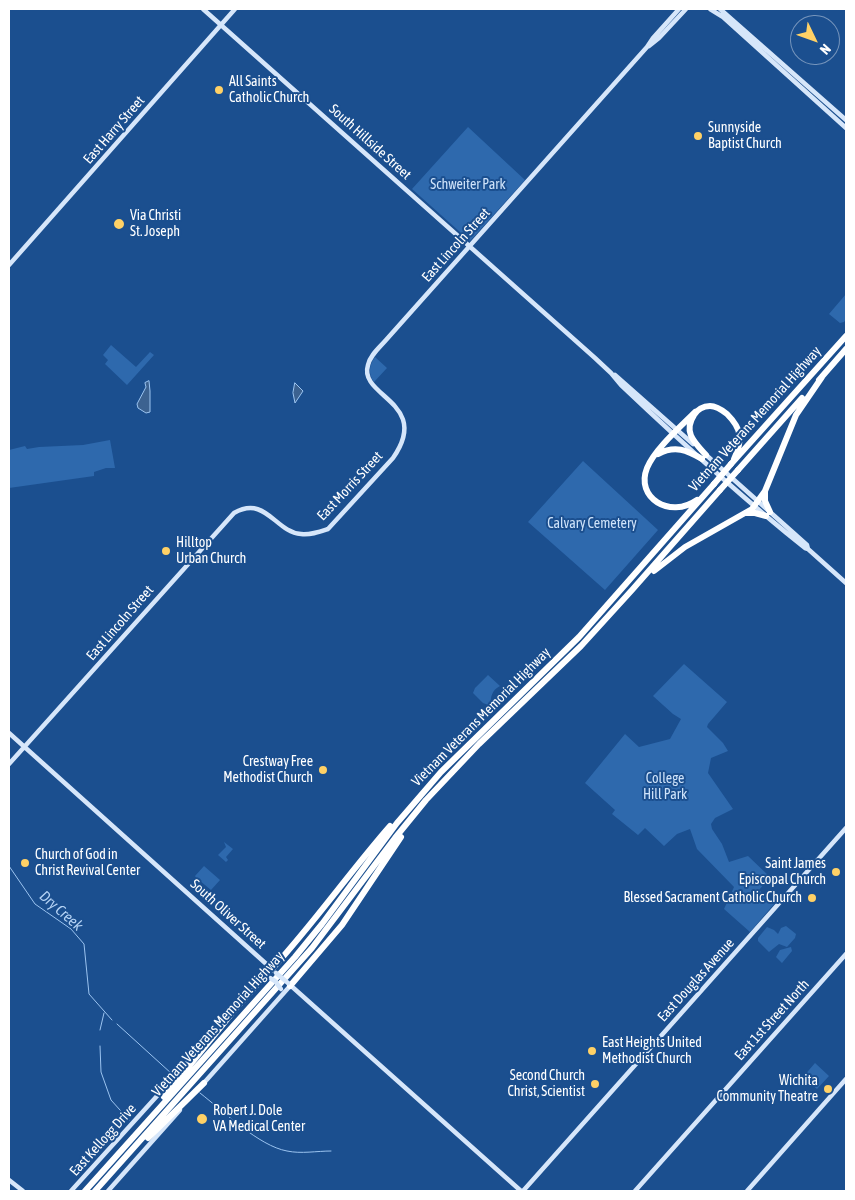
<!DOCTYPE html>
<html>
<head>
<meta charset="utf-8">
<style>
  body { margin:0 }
  #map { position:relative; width:855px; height:1200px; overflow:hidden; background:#1b4f8f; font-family:"Asap Condensed",sans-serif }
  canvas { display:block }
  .frame { position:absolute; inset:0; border:10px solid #fff; pointer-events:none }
  .north { position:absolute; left:790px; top:15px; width:50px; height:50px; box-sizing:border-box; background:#1b4f8f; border:1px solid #7695bc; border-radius:50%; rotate:132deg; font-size:14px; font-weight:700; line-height:20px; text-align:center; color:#fff }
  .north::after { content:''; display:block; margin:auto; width:18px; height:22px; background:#ffd166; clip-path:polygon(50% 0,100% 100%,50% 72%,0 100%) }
</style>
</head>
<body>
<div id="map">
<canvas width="855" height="1200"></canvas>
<div class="frame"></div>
<div class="north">N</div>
</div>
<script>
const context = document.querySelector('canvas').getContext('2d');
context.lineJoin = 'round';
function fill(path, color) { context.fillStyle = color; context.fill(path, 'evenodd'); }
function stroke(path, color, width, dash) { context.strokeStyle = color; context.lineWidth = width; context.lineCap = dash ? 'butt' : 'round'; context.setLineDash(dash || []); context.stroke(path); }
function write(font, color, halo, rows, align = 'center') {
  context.font = font + ' "Asap Condensed",sans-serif'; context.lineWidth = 4; context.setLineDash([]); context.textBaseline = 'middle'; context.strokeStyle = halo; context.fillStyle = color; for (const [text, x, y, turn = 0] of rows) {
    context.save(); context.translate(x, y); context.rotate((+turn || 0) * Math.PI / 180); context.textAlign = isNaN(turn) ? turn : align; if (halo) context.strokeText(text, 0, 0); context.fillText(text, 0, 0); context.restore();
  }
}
fill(new Path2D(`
  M 468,127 L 525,180 L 470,241 L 412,189 Z
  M 846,294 L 846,319 L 844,322 L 840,323 L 829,314 Z
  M 111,345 L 136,367 L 150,352 L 154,355 L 127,385 L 105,364 L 108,360 L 103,355 Z
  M 375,357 L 387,368 L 374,382 C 368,374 369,365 375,357 Z
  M 110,440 L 115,468 L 106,468 L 94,472 L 94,476 L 9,488 L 9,450 L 25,446 L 27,449 L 39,447 L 83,445 Z
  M 583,461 L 658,530 L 605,590 L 528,522 Z
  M 684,664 L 727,702 L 708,724 L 707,727 L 723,743 L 728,751 L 711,758 L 708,773 L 733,809 L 715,818 L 711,824 L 712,829 L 722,844 L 729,862 L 748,856 L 770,877 L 759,890 L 774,904 L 750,932 L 724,909 L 734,887 L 697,849 L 690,829 L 677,834 L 664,846 L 645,828 L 638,835 L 612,814 L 615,810 L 585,783 L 625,734 L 639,747 L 670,739 L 681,719 L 673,714 L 653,696 Z
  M 488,675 L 500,686 C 492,690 490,697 491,706 L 483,703 L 473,693 L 475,688 Z
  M 224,842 L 233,849 L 226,857 L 228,860 L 226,862 L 218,855 L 226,847 Z
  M 204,866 L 220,880 L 211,890 L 199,880 L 200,884 L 198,886 L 192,882 L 195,879 L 197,879 L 195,876 Z
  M 786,926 L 796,934 L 795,938 L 787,947 L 779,944 L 769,952 L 758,941 L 758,938 L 767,927 L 774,930 L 778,934 L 781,928 Z
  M 791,947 L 792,951 L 782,963 L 776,957 L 780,950 Z
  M 815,1063 L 829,1076 L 817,1089 L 803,1077 Z`), '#2e69ad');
const water = new Path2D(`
  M 149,381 L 150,391 L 150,412 L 146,413 L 138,408 L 137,404 L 146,387 L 145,383 Z
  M 295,383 L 303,391 L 295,403 L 293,393 Z`);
fill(water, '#3c6290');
stroke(water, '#9cc4f0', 1);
stroke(new Path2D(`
  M 9,866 L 35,904 L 71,929 L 84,944 L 89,994 L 112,1020
  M 117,1024 L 172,1074
  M 100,1030 L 104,1013
  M 100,1046 L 101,1072 L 111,1100 L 129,1120
  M 200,1093 C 223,1111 259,1146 287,1151 C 301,1154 317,1151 331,1151`), '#9cc4f0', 1);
stroke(new Path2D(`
  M 203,9 L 595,358 L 611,373 L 621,385 C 680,441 741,497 805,548 L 808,549 L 846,583
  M 710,9 L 723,17 L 846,128
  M 720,9 L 846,120
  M 649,46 L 659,38 L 686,9
  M 9,265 L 235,9
  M 615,375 L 693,444
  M 705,454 L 807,545 L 808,549
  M 9,733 L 273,970
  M 9,764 L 234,513 C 266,495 275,532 301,534 C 311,535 319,532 328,529 L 393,458 C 432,402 358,397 368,365 C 370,355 380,347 386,340 L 647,47 L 653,38 L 679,9
  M 289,984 L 521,1191
  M 231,1015 L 272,969
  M 203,1084 L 290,986
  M 9,1180 L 23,1191
  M 71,1191 L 195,1054
  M 108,1191 L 180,1110
  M 523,1191 L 846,828
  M 635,1191 L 846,954
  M 747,1191 L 846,1079`), '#d6e6fa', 4.5);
stroke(new Path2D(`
  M 819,380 L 846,349
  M 695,412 C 681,426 654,450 647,468 C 635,498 670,519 697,500
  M 658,454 C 675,445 687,450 702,459
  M 706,455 C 694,442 683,432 694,415 C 697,410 703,406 710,406 C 716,406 722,410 727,414 C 742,429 743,440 734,459
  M 731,464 L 846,336
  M 738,470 L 802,398
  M 765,492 L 765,501 L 770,512
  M 747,513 L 755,513 L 766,516
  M 654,571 L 685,547 L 752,509 L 765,491 L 796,415 L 822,377
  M 272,969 C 314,923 349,873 390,826
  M 290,986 L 342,925 L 401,837
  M 164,1097 L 232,1013
  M 148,1138 L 204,1083
  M 85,1191 L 295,957 L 322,924 L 397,823 L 441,772 L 579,637 L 714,484
  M 95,1191 L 312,948 L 395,838 L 426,800 L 479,744 L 581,646 L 632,590 L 720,490`), '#fff', 6);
stroke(new Path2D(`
  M 276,973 L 288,983
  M 270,978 L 275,981 L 281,989`), '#d6e6fa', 4.5);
stroke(new Path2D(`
  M 714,484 L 731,464
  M 720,490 L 738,470`), '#fff', 6);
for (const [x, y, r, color] of [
  [219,90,5,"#ffd166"],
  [698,136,5,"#ffd166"],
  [119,224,6,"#ffd166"],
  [166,551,5,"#ffd166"],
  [323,770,5,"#ffd166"],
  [25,863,5,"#ffd166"],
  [836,872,5,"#ffd166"],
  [812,898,5,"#ffd166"],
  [592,1051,5,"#ffd166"],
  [595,1084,5,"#ffd166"],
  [828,1089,5,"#ffd166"],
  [202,1119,6,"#ffd166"]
]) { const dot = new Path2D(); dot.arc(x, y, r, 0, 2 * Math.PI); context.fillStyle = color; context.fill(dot); stroke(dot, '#1b4f8f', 2); }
write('14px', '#fff', '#1b4f8f', [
  ["All Saints",229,82],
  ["Catholic Church",229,98],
  ["Sunnyside",708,128],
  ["Baptist Church",708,144],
  ["Via Christi",130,216],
  ["St. Joseph",130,232],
  ["Hilltop",176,543],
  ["Urban Church",176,559],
  ["Crestway Free",313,762,"right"],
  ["Methodist Church",313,778,"right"],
  ["Church of God in",35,855],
  ["Christ Revival Center",35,871],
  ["Saint James",826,864,"right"],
  ["Episcopal Church",826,880,"right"],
  ["Blessed Sacrament Catholic Church",802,898,"right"],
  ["East Heights United",602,1043],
  ["Methodist Church",602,1059],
  ["Second Church",585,1076,"right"],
  ["Christ, Scientist",585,1092,"right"],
  ["Wichita",818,1081,"right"],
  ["Community Theatre",818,1097,"right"],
  ["Robert J. Dole",213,1111],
  ["VA Medical Center",213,1127]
], 'left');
write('14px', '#fff', '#1b4f8f', [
  ["East Harry Street",114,130,-49],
  ["South Hillside Street",370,142,42],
  ["East Lincoln Street",456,245,-48],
  ["Vietnam Veterans Memorial Highway",755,419,-48],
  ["East Morris Street",350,486,-47],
  ["East Lincoln Street",120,623,-49],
  ["Vietnam Veterans Memorial Highway",481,717,-45],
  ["South Oliver Street",228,914,42],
  ["East Douglas Avenue",696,980,-48],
  ["East 1st Street North",772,1020,-48],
  ["Vietnam Veterans Memorial Highway",218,1024,-48],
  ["East Kellogg Drive",103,1140,-48]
]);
write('14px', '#cfe3fa', '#1b4f8f', [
  ["Schweiter Park",468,185],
  ["Calvary Cemetery",592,524],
  ["College",665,779],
  ["Hill Park",665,795]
]);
write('italic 15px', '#b5d3f5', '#1b4f8f', [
  ["Dry Creek",61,911,41]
]);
</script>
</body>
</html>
